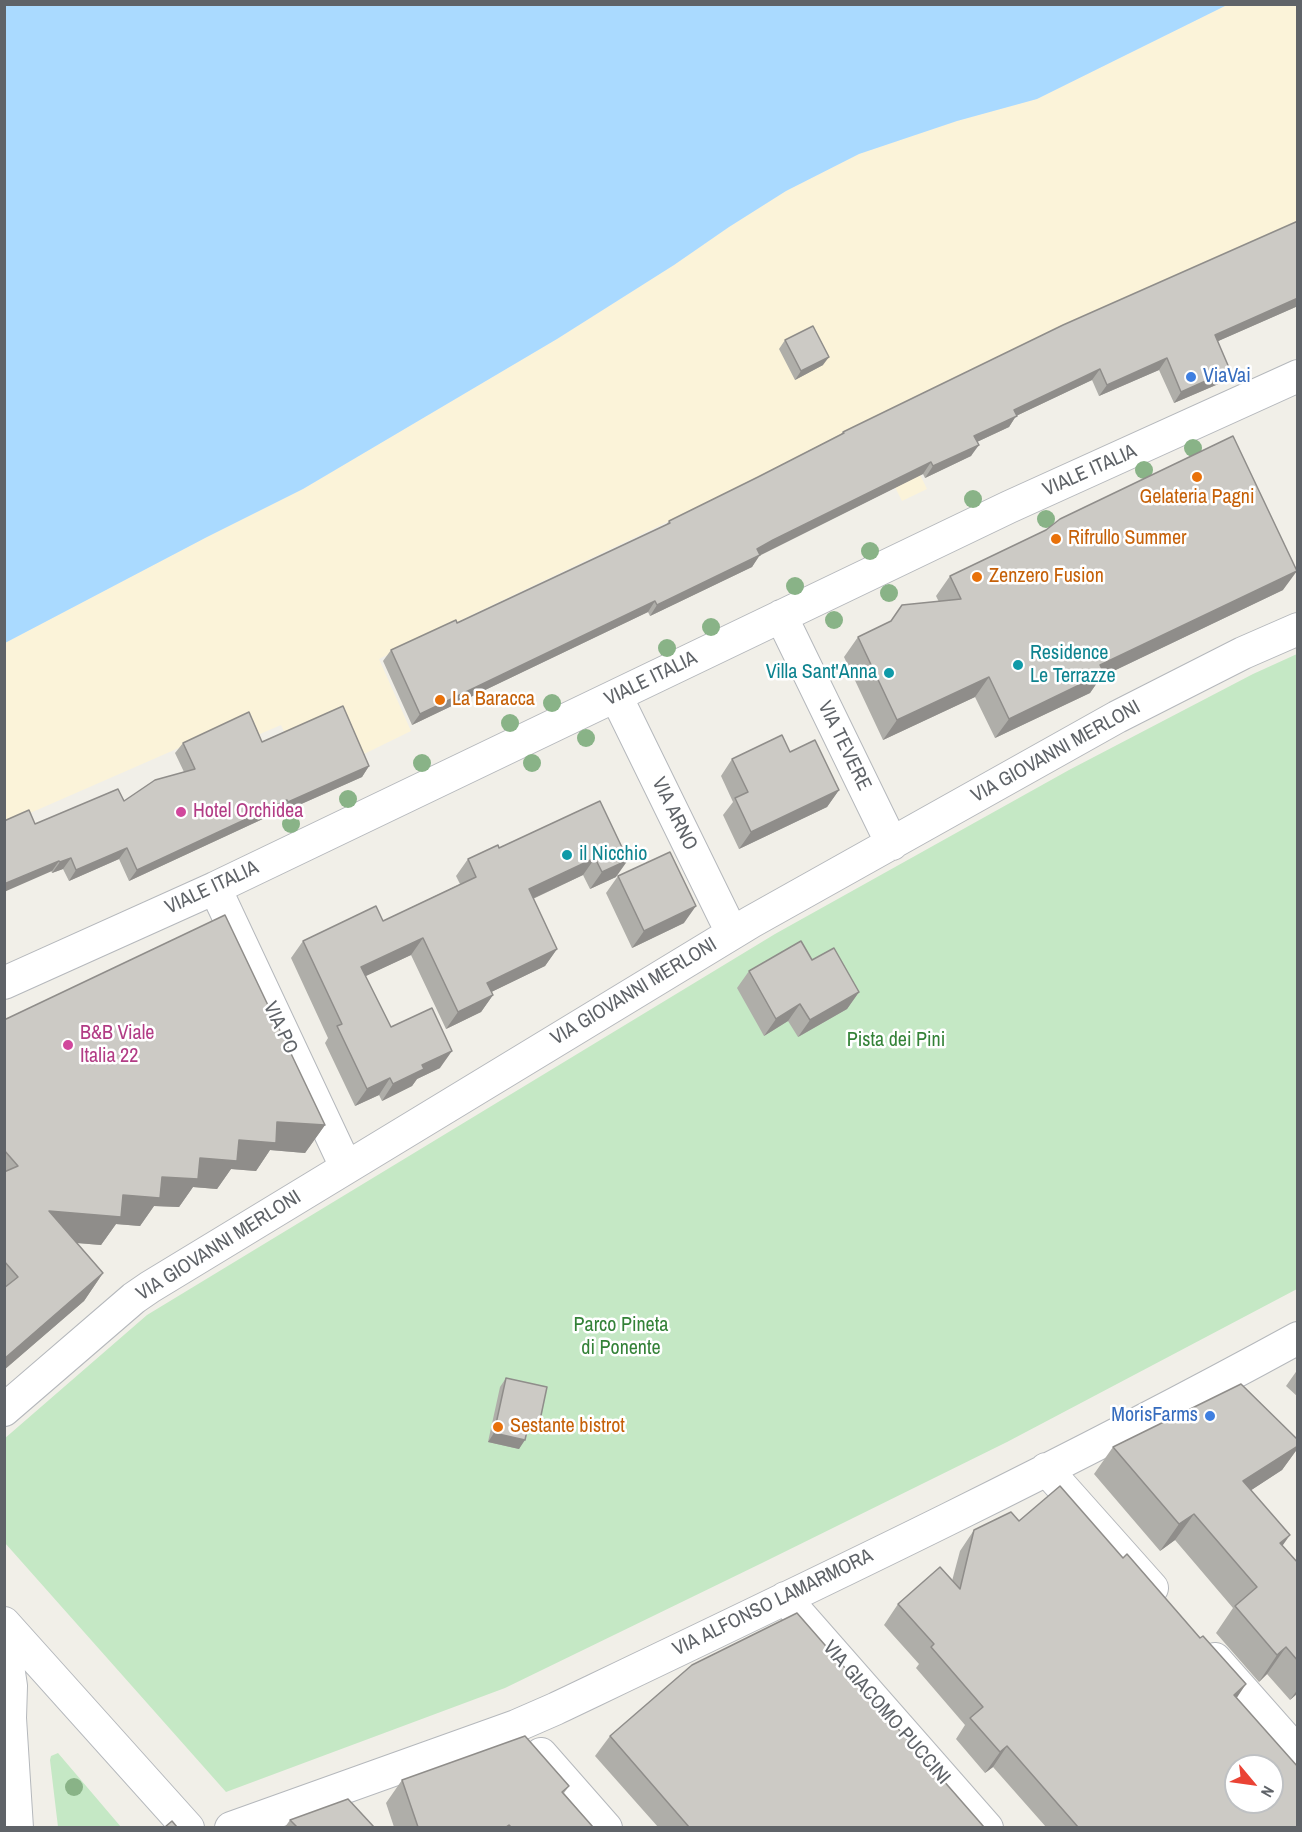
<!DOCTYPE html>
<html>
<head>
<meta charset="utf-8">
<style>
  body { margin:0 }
  #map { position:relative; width:1302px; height:1832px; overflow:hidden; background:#f1efe8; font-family:"Archivo Narrow",sans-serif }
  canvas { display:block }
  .frame { position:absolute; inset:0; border:6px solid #5f6368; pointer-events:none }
  .north { position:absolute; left:1224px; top:1754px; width:60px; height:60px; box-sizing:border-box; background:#fff; border:2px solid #bfc1c3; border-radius:50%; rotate:119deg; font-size:16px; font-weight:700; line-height:24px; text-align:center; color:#5f6368 }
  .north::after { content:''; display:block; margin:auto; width:21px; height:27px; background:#ea4335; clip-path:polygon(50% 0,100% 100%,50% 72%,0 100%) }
</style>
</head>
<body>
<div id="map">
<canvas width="1302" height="1832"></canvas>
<div class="frame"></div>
<div class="north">N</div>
</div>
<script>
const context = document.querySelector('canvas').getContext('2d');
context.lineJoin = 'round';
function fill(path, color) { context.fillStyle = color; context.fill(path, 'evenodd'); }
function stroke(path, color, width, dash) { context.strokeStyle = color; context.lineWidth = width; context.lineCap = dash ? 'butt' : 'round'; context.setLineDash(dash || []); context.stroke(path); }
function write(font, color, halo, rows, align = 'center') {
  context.font = font + ' "Archivo Narrow",sans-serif'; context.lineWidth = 5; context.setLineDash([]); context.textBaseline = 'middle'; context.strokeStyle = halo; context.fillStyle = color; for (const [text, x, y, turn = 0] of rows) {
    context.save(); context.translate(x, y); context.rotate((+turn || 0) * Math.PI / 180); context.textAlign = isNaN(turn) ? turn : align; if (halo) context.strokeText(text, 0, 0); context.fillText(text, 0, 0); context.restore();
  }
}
fill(new Path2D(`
  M 1297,654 L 1297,1289 L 1007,1442 L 762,1563 L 505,1688 L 226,1792 L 5,1543 L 4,1439 L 147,1315 L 775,934 L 1069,770 L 1253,674 Z
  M 58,1753 L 121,1827 L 58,1827 L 50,1760 L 51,1756 Z`), '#c5e8c5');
fill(new Path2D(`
  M 1227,5 L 1297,5 L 1297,224 L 1040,336 L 889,411 L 927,489 L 902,501 L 865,428 L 379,659 L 411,731 L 362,755 L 286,736 L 281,725 L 253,737 L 245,719 L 5,824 L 5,643 L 207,537 L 303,489 L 557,339 L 674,265 L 729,227 L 786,191 L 859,154 L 957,121 L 1037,99 Z`), '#fbf3d9');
fill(new Path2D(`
  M 5,4 L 1227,4 L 1227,5 L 1037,99 L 957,121 L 859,154 L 786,191 L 729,227 L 674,265 L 557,339 L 303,489 L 207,537 L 5,643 Z`), '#aadaff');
const street = new Path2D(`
  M 781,616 L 892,844
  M 616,696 L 732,933
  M 215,888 L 346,1167
  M 4,983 L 215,888 L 1009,507 L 1298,376
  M 4,1410 L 134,1298 L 150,1287 L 751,922 L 1117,717 L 1243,653 L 1298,629
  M 1046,1469 L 1152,1588
  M 785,1598 L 987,1828
  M 4,1623 L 188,1828
  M 4,1639 L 11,1686 L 10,1718 L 17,1828
  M 1215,1659 L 1298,1753
  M 541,1754 L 606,1828
  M 231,1828 L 516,1726 L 555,1709 C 804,1590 1055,1471 1298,1338`);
stroke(street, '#b5b8bc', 34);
stroke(street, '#fff', 32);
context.fillStyle = '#89b387';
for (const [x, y] of [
  [1193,448],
  [1144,470],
  [973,499],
  [1046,519],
  [870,551],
  [795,586],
  [889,593],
  [834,620],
  [711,627],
  [667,648],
  [552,703],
  [510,723],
  [586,738],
  [422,763],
  [532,763],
  [348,799],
  [291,824],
  [74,1787]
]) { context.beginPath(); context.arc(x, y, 9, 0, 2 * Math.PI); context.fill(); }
fill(new Path2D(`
  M 1298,306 L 1218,341 L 1223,382 L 1174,403 L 1159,370 L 1099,396 L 1092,380 L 1016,416 L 1009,427 L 977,442 L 971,456 L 925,478 L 923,474 L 765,552 L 759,555 L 752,567 L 650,616 L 648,612 L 412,725 L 383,661 L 391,650 L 457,623 L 665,526 L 669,521 L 758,477 L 841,434 L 843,432 Z
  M 785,340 L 823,365 L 795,380 L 779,349 Z
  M 950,576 L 1283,590 L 1101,677 L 1090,693 L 995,738 L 975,697 L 883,740 L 844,657 L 858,637 L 939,602 L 936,596 Z
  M 262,742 L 369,766 L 362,777 L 281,813 L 280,811 L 129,881 L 119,859 L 69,881 L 63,869 L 52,873 L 35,824 L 124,801 L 184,772 L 175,753 L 183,743 Z
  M 790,752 L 839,790 L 827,807 L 739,849 L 723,815 L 733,802 L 721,776 L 732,759 Z
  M 600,801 L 616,877 L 590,889 L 583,875 L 533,899 L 557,949 L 545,966 L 491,992 L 493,995 L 481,1012 L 446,1029 L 411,955 L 365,976 L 391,1027 L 440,1068 L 417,1079 L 412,1086 L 382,1101 L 379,1095 L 355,1106 L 325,1043 L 328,1038 L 291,958 L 303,941 L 383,921 L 460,884 L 456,876 L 468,859 L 499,848 Z
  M 618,876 L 684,923 L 632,948 L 606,893 Z
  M 812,960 L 859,992 L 847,1009 L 798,1037 L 788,1021 L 764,1036 L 737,988 L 749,971 Z
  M 4,1020 L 325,1125 L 305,1153 L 270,1150 L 256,1171 L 231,1169 L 217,1189 L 193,1187 L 179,1207 L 154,1206 L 140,1226 L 116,1224 L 101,1245 L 77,1243 L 103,1273 L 84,1301 L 4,1370 Z
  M 1298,1369 L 1298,1397 L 1286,1386 Z
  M 506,1378 L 539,1425 L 532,1433 L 527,1432 L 519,1449 L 488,1442 L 500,1387 Z
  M 1298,1440 L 1298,1448 L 1282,1470 L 1251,1490 L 1282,1546 L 1298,1563 L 1298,1693 L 1290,1700 L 1267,1674 L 1259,1682 L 1216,1633 L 1233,1608 L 1175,1540 L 1160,1551 L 1094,1474 L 1113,1447 Z
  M 1019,1521 L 1237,1698 L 1298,1827 L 1046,1827 L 993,1767 L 985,1773 L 956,1739 L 965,1725 L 916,1668 L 919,1664 L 884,1625 L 898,1604 L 952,1581 L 960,1551 L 974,1530 Z
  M 610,1736 L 984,1827 L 658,1827 L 595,1756 Z
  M 402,1780 L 569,1786 L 564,1793 L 593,1827 L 394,1827 L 386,1803 Z
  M 290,1820 L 374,1827 L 285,1827 Z`), '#afaea9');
fill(new Path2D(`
  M 1298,298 L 1298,306 L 1207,346 L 1215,335 Z
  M 829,357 L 823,365 L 795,380 L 801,371 Z
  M 1167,358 L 1159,370 L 1099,396 L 1107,385 Z
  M 1100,369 L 1092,380 L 1016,416 L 1009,427 L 966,447 L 974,436 L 1014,410 Z
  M 1230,370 L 1223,382 L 1174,403 L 1181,392 Z
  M 979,445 L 971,456 L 925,478 L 933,466 Z
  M 931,462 L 923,474 L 749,561 L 757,549 L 773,540 Z
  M 760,555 L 752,567 L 650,616 L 657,605 Z
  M 1297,571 L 1283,590 L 1101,677 L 1090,693 L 995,738 L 1009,719 L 1100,665 Z
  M 655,601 L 648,612 L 412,725 L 420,714 Z
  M 989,677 L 975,697 L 883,740 L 897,720 Z
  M 369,766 L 362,777 L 281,813 L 288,802 Z
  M 839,790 L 827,807 L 739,849 L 751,832 Z
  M 287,800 L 280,811 L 129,881 L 137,870 Z
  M 127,848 L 119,859 L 69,881 L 76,870 Z
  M 71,858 L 63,869 L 52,873 L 60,862 Z
  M 595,858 L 583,875 L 517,906 L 529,889 Z
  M 628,860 L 616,877 L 590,889 L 602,872 Z
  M 59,861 L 52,871 L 4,892 L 4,884 Z
  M 696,906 L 684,923 L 632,948 L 644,931 Z
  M 423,938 L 411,955 L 349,984 L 361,967 Z
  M 557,949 L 545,966 L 475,1000 L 487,983 Z
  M 859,992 L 847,1009 L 798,1037 L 810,1020 Z
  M 493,995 L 481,1012 L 446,1029 L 458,1012 Z
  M 800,1004 L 788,1021 L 764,1036 L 776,1019 Z
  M 452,1051 L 440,1068 L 417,1079 L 412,1086 L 382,1101 L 393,1084 L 422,1065 Z
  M 390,1078 L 379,1095 L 355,1106 L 367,1089 Z
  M 277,1122 L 325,1125 L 305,1153 L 270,1150 L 256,1171 L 231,1169 L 217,1189 L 193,1187 L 179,1207 L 154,1206 L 140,1226 L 116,1224 L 101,1245 L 30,1239 L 49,1211 L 123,1195 L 162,1177 Z
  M 103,1273 L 84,1301 L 4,1370 L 4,1359 Z
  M 529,1422 L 539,1425 L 532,1433 L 523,1431 Z
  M 494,1433 L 525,1440 L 519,1449 L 488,1442 Z
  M 1298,1446 L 1298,1448 L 1282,1470 L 1224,1508 L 1243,1481 Z
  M 1194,1514 L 1175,1540 L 1160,1551 L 1179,1524 Z
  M 1290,1535 L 1271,1562 L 1280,1543 Z
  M 1286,1647 L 1267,1674 L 1259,1682 L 1277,1655 Z
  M 1246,1684 L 1232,1705 L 1234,1695 Z
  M 1298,1689 L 1298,1693 L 1290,1700 Z
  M 1007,1746 L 993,1767 L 985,1773 L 1000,1752 Z`), '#8f8d8a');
const building = new Path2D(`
  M 1298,221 L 1298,298 L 1215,335 L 1230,370 L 1181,392 L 1167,358 L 1107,385 L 1100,369 L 1014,410 L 1017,416 L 974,436 L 979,445 L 933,466 L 931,462 L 773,540 L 757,549 L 760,555 L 657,605 L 655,601 L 420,714 L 391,650 L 456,620 L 457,623 L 670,523 L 669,521 L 758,477 L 844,433 L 843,432 L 1063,325 Z
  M 813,326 L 829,357 L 801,371 L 785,340 Z
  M 1233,436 L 1297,571 L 1100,665 L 1104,673 L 1009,719 L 989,677 L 897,720 L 858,637 L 891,621 L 902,605 L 961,599 L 950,576 L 1046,530 L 1060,519 Z
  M 343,706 L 369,766 L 288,802 L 287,800 L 137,870 L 127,848 L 76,870 L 71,858 L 60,862 L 59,861 L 4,884 L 4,821 L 29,810 L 35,824 L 118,789 L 124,801 L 155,780 L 195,769 L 183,743 L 249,712 L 262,742 Z
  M 782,735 L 790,752 L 815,740 L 839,790 L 751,832 L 735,798 L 748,792 L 732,759 Z
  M 600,801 L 628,860 L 602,872 L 595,858 L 529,889 L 557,949 L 487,983 L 493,995 L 458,1012 L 423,938 L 361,967 L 391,1027 L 432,1008 L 452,1051 L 422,1065 L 424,1069 L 393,1084 L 390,1078 L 367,1089 L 337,1026 L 342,1024 L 303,941 L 376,906 L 383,921 L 476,877 L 468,859 L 498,845 L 499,848 Z
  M 670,852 L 696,906 L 644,931 L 618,876 Z
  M 225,915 L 325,1125 L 277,1122 L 276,1143 L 239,1140 L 237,1161 L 200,1158 L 198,1179 L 162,1177 L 160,1198 L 123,1195 L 121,1217 L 49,1211 L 103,1273 L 4,1359 L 4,1288 L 18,1277 L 4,1261 L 4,1172 L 18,1166 L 4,1150 L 4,1020 Z
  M 801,941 L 812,960 L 834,948 L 859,992 L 810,1020 L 800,1004 L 776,1019 L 749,971 Z
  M 506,1378 L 547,1387 L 539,1425 L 529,1422 L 525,1440 L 494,1433 Z
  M 1241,1384 L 1298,1440 L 1298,1446 L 1243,1481 L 1290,1535 L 1280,1543 L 1298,1563 L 1298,1661 L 1286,1647 L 1277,1655 L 1235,1606 L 1257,1587 L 1194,1514 L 1179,1524 L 1113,1447 Z
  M 1060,1486 L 1123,1558 L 1127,1554 L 1200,1638 L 1203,1636 L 1246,1684 L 1234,1695 L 1298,1767 L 1298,1827 L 1078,1827 L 1007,1746 L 1000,1752 L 970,1718 L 983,1707 L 931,1647 L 934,1644 L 898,1604 L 940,1567 L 960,1589 L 974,1530 L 1011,1512 L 1019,1521 ZM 1236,1766 L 1272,1766 L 1272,1802 L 1236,1802 Z
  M 797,1613 L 984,1827 L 689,1827 L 610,1736 L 692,1665 Z
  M 525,1736 L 569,1786 L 562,1792 L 593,1827 L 511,1827 L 509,1825 L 506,1827 L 418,1827 L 402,1780 Z
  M 348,1799 L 374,1827 L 297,1827 L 290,1820 Z
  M 172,1821 L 177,1827 L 165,1827 Z`);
fill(building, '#cccac5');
stroke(building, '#8f8d8a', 1.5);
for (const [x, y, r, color] of [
  [1191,377,6,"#3f7fe0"],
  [1197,477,6,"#e8710a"],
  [1056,539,6,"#e8710a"],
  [977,577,6,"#e8710a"],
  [1018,665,6,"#0f9aa8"],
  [889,673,6,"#0f9aa8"],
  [440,700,6,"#e8710a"],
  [181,812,6,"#d1479c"],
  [567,855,6,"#0f9aa8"],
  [68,1045,6,"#d1479c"],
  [1210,1416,6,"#3f7fe0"],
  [498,1427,6,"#e8710a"]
]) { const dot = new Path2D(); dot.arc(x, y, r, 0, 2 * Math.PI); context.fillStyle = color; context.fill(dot); stroke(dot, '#fff', 2); }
write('20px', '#366cbe', '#fff', [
  ["ViaVai",1203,377],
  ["MorisFarms",1198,1416,"right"]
], 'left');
write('20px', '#5f6368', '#fff', [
  ["VIALE ITALIA",1090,471,-24],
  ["VIALE ITALIA",651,679,-26],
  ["VIA TEVERE",844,746,64],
  ["VIA GIOVANNI MERLONI",1056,752,-29],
  ["VIA ARNO",674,814,64],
  ["VIALE ITALIA",212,888,-25],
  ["VIA GIOVANNI MERLONI",634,992,-31],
  ["VIA PO",280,1028,65],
  ["VIA GIOVANNI MERLONI",219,1246,-32],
  ["VIA ALFONSO LAMARMORA",773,1603,-26],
  ["VIA GIACOMO PUCCINI",886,1713,49]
]);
write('20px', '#c56008', '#fff', [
  ["Gelateria Pagni",1197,498,"center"],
  ["Rifrullo Summer",1068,539],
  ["Zenzero Fusion",989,577],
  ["La Baracca",452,700],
  ["Sestante bistrot",510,1427]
], 'left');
write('20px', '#0d838f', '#fff', [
  ["Residence",1030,654],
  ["Le Terrazze",1030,677],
  ["Villa Sant'Anna",877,673,"right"],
  ["il Nicchio",579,855]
], 'left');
write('20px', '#b23c85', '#fff', [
  ["Hotel Orchidea",193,812],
  ["B&B Viale",80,1034],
  ["Italia 22",80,1057]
], 'left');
write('20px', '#348238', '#fff', [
  ["Pista dei Pini",896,1041],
  ["Parco Pineta",621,1326],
  ["di Ponente",621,1349]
]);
</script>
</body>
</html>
